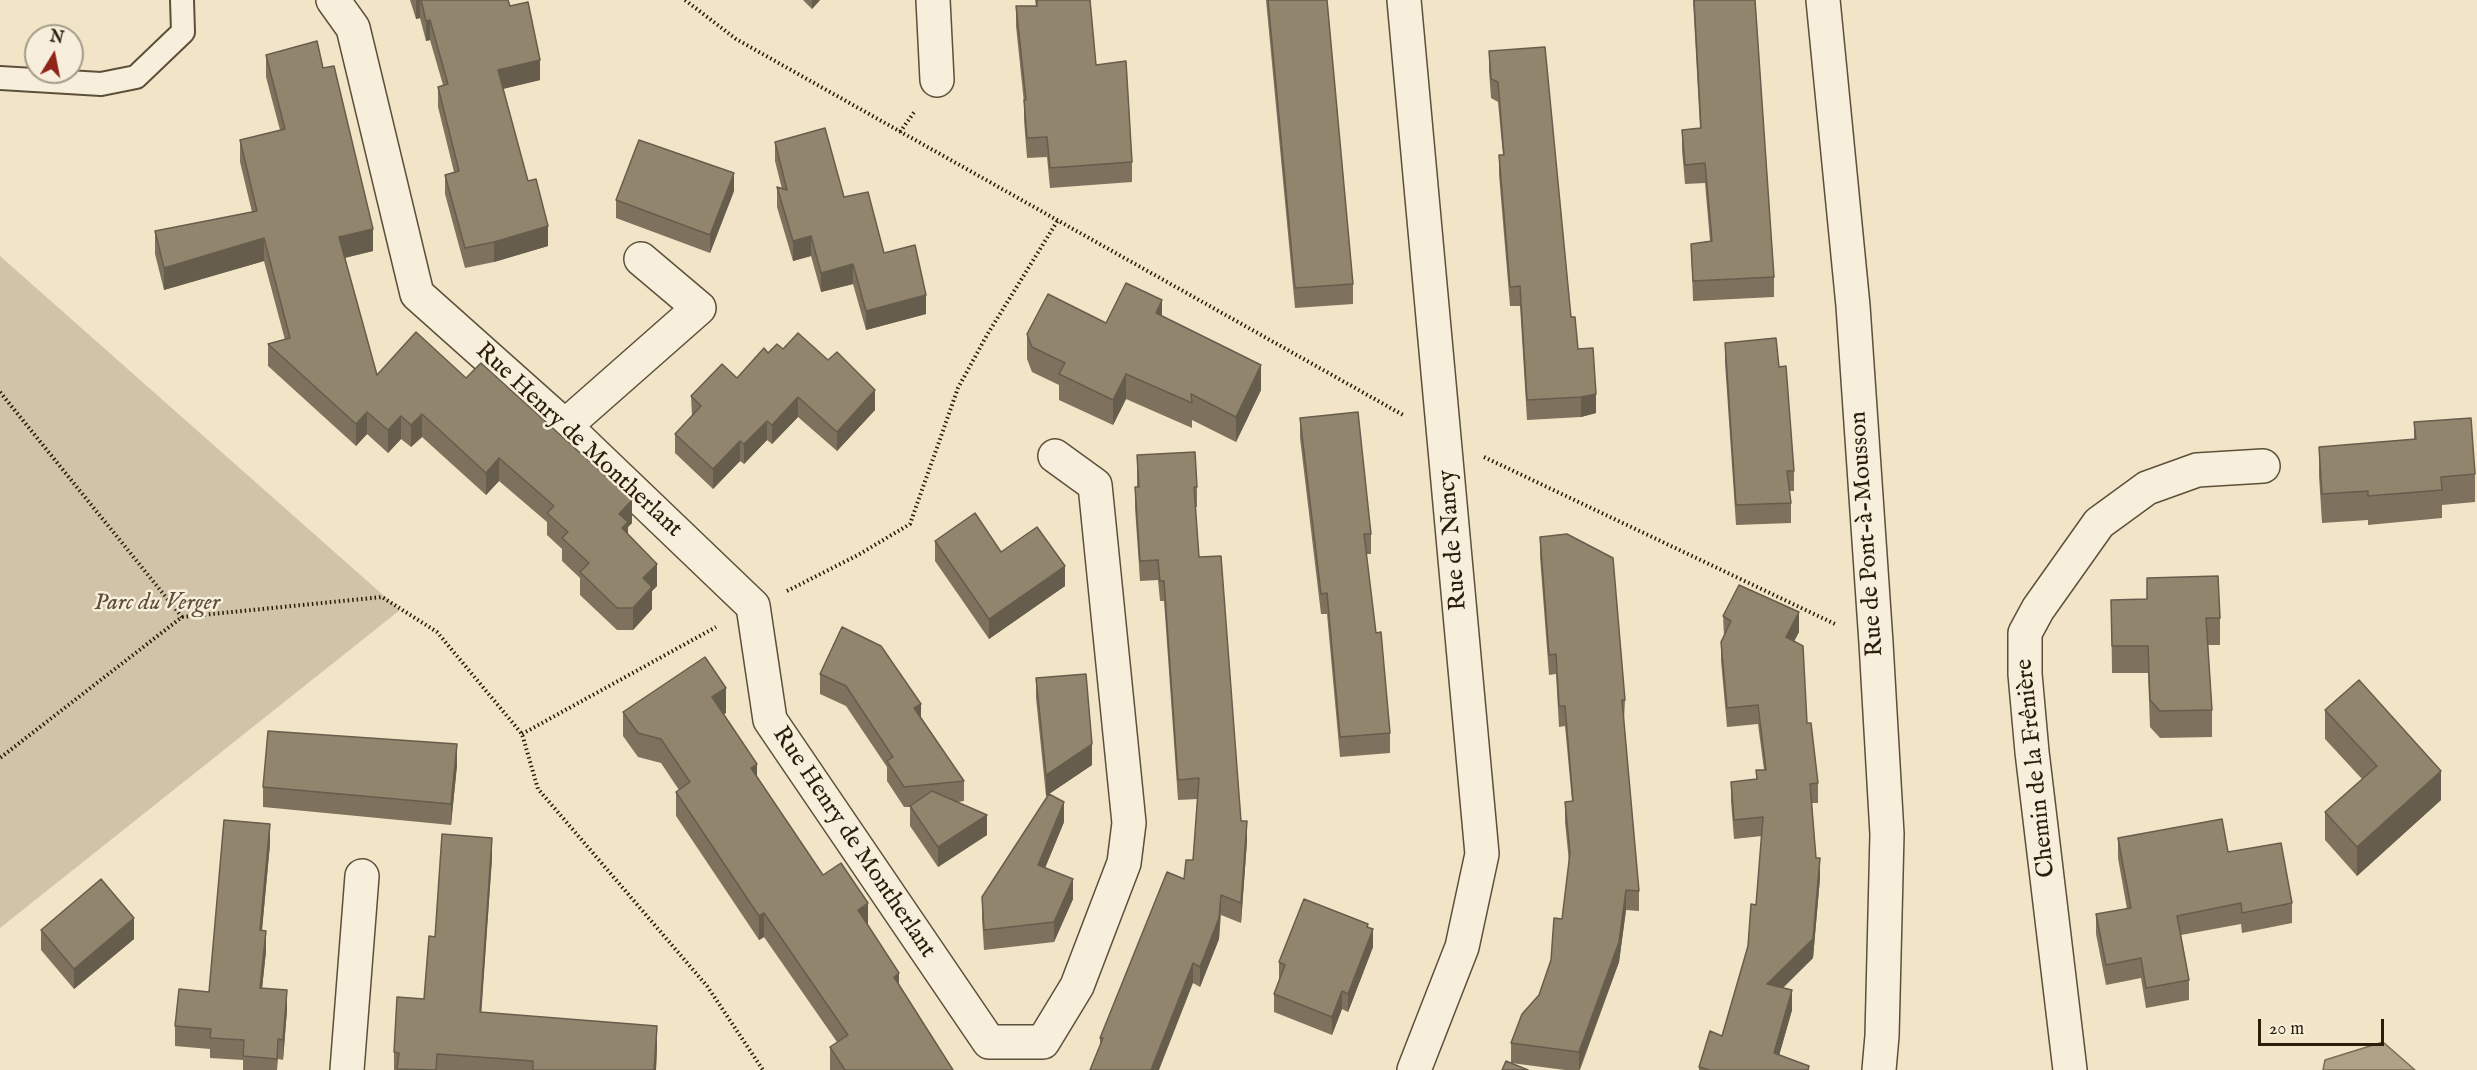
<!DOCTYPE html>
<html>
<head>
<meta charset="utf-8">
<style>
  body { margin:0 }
  #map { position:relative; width:2477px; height:1070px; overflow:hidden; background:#f2e5c7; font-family:"IM FELL English",serif }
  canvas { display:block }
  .north { position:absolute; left:24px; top:24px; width:60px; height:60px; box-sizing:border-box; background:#f7eedb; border:2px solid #a59b88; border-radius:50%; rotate:10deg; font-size:16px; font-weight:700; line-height:24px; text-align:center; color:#2a1e0b }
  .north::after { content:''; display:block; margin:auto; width:21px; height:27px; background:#8f2418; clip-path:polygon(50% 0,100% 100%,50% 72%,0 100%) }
  .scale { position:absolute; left:2258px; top:1019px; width:126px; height:27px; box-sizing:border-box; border:3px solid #2a1e0b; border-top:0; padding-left:8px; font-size:18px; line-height:21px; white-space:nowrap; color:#2a1e0b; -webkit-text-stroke:4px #f7eedb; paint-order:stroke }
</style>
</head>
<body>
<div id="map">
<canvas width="2477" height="1070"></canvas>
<div class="north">N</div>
<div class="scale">20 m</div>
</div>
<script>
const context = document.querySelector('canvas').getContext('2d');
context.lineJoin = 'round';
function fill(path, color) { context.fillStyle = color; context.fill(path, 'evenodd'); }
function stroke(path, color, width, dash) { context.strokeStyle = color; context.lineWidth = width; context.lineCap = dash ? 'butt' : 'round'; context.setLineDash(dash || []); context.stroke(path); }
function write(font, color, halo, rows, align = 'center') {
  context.font = font + ' "IM FELL English",serif'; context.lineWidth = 5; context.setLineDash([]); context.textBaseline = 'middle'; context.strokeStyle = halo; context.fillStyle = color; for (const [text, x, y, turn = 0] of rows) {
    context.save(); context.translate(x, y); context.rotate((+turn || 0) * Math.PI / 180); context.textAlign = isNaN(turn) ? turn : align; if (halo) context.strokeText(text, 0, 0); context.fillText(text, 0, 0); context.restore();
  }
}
fill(new Path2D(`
  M 0,256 L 400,610 L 0,928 Z`), '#d0c3a7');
const water = new Path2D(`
  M 2383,1042 L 2415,1070 L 2323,1070 L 2325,1060 Z`);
fill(water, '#aea187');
stroke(water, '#796d55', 1.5);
const lane = new Path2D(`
  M 0,78 L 101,84 L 136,77 L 183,32 L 182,0`);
const street = new Path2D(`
  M 333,0 L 353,28 L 417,294 L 565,426 L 753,606 L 770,720 L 989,1042 L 1043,1042 L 1077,986 L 1124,863 L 1129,823 L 1095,485 L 1055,456
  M 933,0 L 937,80
  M 1404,0 L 1482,854 L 1462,947 L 1414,1070
  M 1823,0 L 1853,306 L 1876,643 L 1887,834 L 1882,1036 L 1879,1070
  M 565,426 L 699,308 L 641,259
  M 347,1070 L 362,876
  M 2070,1070 L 2032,752 L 2025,674 L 2025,633 L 2038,609 L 2099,523 L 2147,488 L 2197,470 L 2263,466`);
stroke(lane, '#5c503a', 26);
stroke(street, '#5c503a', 36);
stroke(new Path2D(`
  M 685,0 L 736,39 L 1403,415
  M 900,132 L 915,111
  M 0,392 L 182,617 L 0,758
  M 1484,457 L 1835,624
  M 787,591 L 858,555 L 910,524 L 958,388 L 987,335 L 1058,220
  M 182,617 L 382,597 L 437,632 L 522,734 L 538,789 L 707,986 L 763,1070
  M 522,734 L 716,627`), '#2a1e0b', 4, [1.5, 3]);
stroke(lane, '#f7eedb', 22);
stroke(street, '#f7eedb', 33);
fill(new Path2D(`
  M 410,0 L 508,0 L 510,6 L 540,80 L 503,89 L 528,181 L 548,246 L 494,262 L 465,268 L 445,194 L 445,175 L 454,172 L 438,107 L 438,87 L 443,85 L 430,40 L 426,41 L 420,18 L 416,19 Z
  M 803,0 L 820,0 L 812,9 Z
  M 1035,0 L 1090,0 L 1096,65 L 1132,162 L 1132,182 L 1050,188 L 1047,157 L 1027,158 L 1024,120 L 1024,103 L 1016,26 L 1016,6 L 1036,6 Z
  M 1266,0 L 1327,0 L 1353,284 L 1353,304 L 1295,308 Z
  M 1693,0 L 1755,0 L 1774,277 L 1774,297 L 1693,301 L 1691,244 L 1710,241 L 1705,183 L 1685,184 L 1682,150 L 1682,130 L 1700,128 Z
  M 1489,51 L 1571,317 L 1578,349 L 1596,413 L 1581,417 L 1527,420 L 1520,306 L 1510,306 L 1499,175 L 1499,155 L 1503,155 L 1501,135 L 1498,102 L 1491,98 L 1489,71 Z
  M 266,55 L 373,251 L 345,258 L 377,375 L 466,378 L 632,523 L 628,527 L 628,534 L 657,586 L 652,591 L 652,609 L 633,630 L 617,630 L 580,595 L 580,578 L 562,561 L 562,549 L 547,535 L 547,522 L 499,481 L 486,495 L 422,437 L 411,447 L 401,439 L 388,453 L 367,434 L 356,446 L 268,366 L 268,344 L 285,340 L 264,261 L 164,290 L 155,254 L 155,231 L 252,212 L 240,162 L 240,140 L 280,130 L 266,77 Z
  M 775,142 L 844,197 L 926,314 L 866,330 L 853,284 L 821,292 L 811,256 L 793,261 L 777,207 L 777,187 L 782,189 L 775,161 Z
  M 734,191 L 710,253 L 616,218 L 616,200 Z
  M 1162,316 L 1261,390 L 1236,442 L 1192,420 L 1192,428 L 1126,399 L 1113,425 L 1059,400 L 1059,385 L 1032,372 L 1027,359 L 1027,334 Z
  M 1725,343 L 1779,367 L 1794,471 L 1794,491 L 1789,491 L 1791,503 L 1791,523 L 1736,525 L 1725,363 Z
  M 783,349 L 875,410 L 837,451 L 798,417 L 772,444 L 767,440 L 744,464 L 740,461 L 713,489 L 675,453 L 675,434 L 692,416 L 691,396 L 737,378 Z
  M 1300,418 L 1371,534 L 1371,554 L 1366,554 L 1376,633 L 1390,733 L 1390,753 L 1340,757 L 1327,614 L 1321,614 L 1300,438 Z
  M 2414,422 L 2475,474 L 2475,502 L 2442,505 L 2442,518 L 2368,525 L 2368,520 L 2322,523 L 2319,476 L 2319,447 L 2414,439 Z
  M 1137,455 L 1197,487 L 1197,507 L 1195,507 L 1199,557 L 1241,821 L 1247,841 L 1241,923 L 1221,915 L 1219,939 L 1200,987 L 1193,983 L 1100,1046 L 1100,1038 L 1184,879 L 1193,860 L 1198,799 L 1178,800 L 1164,601 L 1160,601 L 1158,580 L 1140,581 L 1135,508 L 1135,487 L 1137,487 Z
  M 1540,537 L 1625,700 L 1624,720 L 1639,891 L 1639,911 L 1626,910 L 1619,962 L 1580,1070 L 1565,1070 L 1511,1063 L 1511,1043 L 1539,995 L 1551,960 L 1562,919 L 1569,862 L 1565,822 L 1565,802 L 1572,801 L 1565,726 L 1559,727 L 1556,674 L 1549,675 L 1540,557 Z
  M 935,541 L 1001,552 L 1065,586 L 989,639 L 935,561 Z
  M 2147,578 L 2220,618 L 2220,645 L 2208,645 L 2212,710 L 2212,737 L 2160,738 L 2150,727 L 2148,673 L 2112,673 L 2111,600 L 2147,599 Z
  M 1723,616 L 1799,632 L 1794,641 L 1807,723 L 1818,783 L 1818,803 L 1812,803 L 1816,858 L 1820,878 L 1813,958 L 1783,988 L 1792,1010 L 1779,1055 L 1809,1070 L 1699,1070 L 1699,1067 L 1722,1036 L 1748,946 L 1756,905 L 1762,836 L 1734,839 L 1731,801 L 1731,782 L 1756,779 L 1756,770 L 1764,770 L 1758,724 L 1727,727 L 1721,661 L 1721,642 L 1724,636 Z
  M 820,674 L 921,717 L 964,781 L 964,801 L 958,802 L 987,835 L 938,867 L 910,826 L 910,807 L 904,807 L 887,781 L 887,767 L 846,706 L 820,694 Z
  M 1036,678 L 1092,765 L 1046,796 L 1036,698 Z
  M 2325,710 L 2441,800 L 2357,876 L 2325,840 L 2325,812 L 2362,779 L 2325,739 Z
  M 623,712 L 726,713 L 723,714 L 757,777 L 823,875 L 868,927 L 899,985 L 953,1070 L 830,1070 L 830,1047 L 837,1042 L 764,937 L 759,940 L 676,816 L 676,792 L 679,790 L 661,763 L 638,757 L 623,736 Z
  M 457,765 L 451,825 L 263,807 L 263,787 Z
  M 1064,822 L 1045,868 L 1073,899 L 1054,942 L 984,950 L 982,918 L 982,897 Z
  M 2118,838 L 2228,852 L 2292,903 L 2292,923 L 2242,933 L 2241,924 L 2181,935 L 2189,980 L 2189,1000 L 2146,1008 L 2141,978 L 2106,985 L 2096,934 L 2096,914 L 2127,909 L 2118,858 Z
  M 270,844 L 262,930 L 266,951 L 262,988 L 287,1010 L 283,1060 L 278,1059 L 277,1070 L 243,1070 L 243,1060 L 210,1058 L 210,1049 L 175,1046 L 175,1026 L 209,992 Z
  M 492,858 L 481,1012 L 657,1047 L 656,1070 L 394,1070 L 394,1052 L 424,999 L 435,937 Z
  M 1368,928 L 1373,947 L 1348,1012 L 1342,1009 L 1332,1035 L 1274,1012 L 1274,994 L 1279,980 L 1279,962 Z
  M 41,930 L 134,939 L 74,989 L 41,950 Z`), '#7e725e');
fill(new Path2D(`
  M 416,0 L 420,0 L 420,18 L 416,19 Z
  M 812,0 L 820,0 L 812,9 Z
  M 430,20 L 430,40 L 426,41 L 426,21 Z
  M 540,60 L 540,80 L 498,90 L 498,70 Z
  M 734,173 L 734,191 L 710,253 L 710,235 Z
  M 548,226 L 548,246 L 494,262 L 494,242 Z
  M 373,229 L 373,251 L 339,259 L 339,237 Z
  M 811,236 L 811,256 L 793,261 L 793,241 Z
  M 264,238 L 264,261 L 164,290 L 164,268 Z
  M 853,264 L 853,284 L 821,292 L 821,273 Z
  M 926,295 L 926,314 L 866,330 L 866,311 Z
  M 1162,300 L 1162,325 L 1156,313 Z
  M 1261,365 L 1261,390 L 1236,442 L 1236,417 Z
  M 1126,374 L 1126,399 L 1113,425 L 1113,400 Z
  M 875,390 L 875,410 L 837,451 L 837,432 Z
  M 1596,394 L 1596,413 L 1581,417 L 1581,397 Z
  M 798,397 L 798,417 L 772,444 L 772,425 Z
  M 367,412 L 367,434 L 356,446 L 356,424 Z
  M 422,414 L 422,437 L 411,447 L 411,425 Z
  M 401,416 L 401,439 L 388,453 L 388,430 Z
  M 767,421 L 767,440 L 744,464 L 744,444 Z
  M 740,441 L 740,461 L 713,489 L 713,469 Z
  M 499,458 L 499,481 L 486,495 L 486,473 Z
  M 632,500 L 632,523 L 628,527 L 628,544 L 622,551 L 619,514 Z
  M 657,564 L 657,586 L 652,591 L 652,609 L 633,630 L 633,608 L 643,578 Z
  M 1065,566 L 1065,586 L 989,639 L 989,619 Z
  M 1799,612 L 1799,632 L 1786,657 L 1786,637 Z
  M 726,688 L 726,713 L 712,721 L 712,697 Z
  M 921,704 L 921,724 L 914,708 Z
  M 457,744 L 457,765 L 451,825 L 451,804 Z
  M 1092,744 L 1092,765 L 1046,796 L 1046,775 Z
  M 757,764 L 757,788 L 751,768 Z
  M 2441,771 L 2441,800 L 2357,876 L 2357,847 Z
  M 1064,802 L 1064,822 L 1038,885 L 1038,865 Z
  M 987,815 L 987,835 L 938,867 L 938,847 Z
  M 1247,821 L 1247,841 L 1241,923 L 1241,903 Z
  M 270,824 L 270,844 L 260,950 L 260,930 Z
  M 492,838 L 492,858 L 480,1032 L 480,1012 Z
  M 1820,858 L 1820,878 L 1813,958 L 1767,1003 L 1767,984 Z
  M 1073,879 L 1073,899 L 1054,942 L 1054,922 Z
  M 1626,890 L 1626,910 L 1619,962 L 1579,1070 L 1579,1052 Z
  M 1221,895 L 1219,939 L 1200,987 L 1200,967 Z
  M 868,903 L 868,927 L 858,910 Z
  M 764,913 L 764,937 L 759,940 L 759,916 Z
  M 134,918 L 134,939 L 74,989 L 74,969 Z
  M 1368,924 L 1368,941 L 1373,929 L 1373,947 L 1348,1012 L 1348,994 Z
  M 266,931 L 266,951 L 260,1008 L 260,988 Z
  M 1193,963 L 1193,983 L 1159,1070 L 1151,1070 Z
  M 899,973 L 899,997 L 894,977 Z
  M 287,990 L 287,1010 L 283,1060 L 283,1040 Z
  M 1792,990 L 1792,1010 L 1775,1070 L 1774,1053 Z
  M 1342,991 L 1342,1009 L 1332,1035 L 1332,1017 Z
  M 657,1026 L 657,1047 L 656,1070 L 654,1070 Z`), '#665d4c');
const building = new Path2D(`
  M 421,0 L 508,0 L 510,6 L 528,2 L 540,60 L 498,70 L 528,181 L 536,179 L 548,226 L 494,242 L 465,248 L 445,175 L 459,171 L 438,87 L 448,84 L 430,20 L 426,21 Z
  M 1037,0 L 1090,0 L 1096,65 L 1126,61 L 1132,162 L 1050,168 L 1047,137 L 1027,138 L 1024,100 L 1026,100 L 1016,6 L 1037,6 Z
  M 1268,0 L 1327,0 L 1353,284 L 1295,288 Z
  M 1694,0 L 1755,0 L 1774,277 L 1693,281 L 1691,244 L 1712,241 L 1705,163 L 1685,165 L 1682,130 L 1701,128 Z
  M 317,41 L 323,68 L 334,66 L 373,229 L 339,237 L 377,375 L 416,332 L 466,378 L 481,363 L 632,500 L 619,514 L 628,522 L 622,528 L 657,564 L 643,578 L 652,587 L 633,608 L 617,608 L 580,572 L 589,563 L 562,538 L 568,532 L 547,513 L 554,506 L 499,458 L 486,473 L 422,414 L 411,425 L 401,416 L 388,430 L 367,412 L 356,424 L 268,344 L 290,338 L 264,238 L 164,268 L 155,231 L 257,211 L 240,140 L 285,129 L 266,55 Z
  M 1545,47 L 1571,317 L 1575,317 L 1578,349 L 1593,348 L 1596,394 L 1581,397 L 1527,400 L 1520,286 L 1510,287 L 1499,155 L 1504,155 L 1498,82 L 1491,79 L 1489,51 Z
  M 825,128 L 844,197 L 868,192 L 884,253 L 915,245 L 926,295 L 866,311 L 853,264 L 821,273 L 811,236 L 793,241 L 777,187 L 787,190 L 775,142 Z
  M 639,140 L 734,173 L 710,235 L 616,200 Z
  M 1126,283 L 1162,300 L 1156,313 L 1261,365 L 1236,417 L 1191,394 L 1192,403 L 1126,374 L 1113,400 L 1059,374 L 1065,363 L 1032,347 L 1027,334 L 1048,294 L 1106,323 Z
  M 798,333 L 828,360 L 837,352 L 875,390 L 837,432 L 798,397 L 772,425 L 767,421 L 744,444 L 740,441 L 713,469 L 675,434 L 701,406 L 691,396 L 722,364 L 737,378 L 764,348 L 768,353 L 777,344 L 783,349 Z
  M 1776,338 L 1779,367 L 1786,366 L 1794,471 L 1787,471 L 1791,503 L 1736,505 L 1725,343 Z
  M 1358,412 L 1371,534 L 1364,534 L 1376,633 L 1381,632 L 1390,733 L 1340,737 L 1327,593 L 1321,594 L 1300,418 Z
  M 2471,418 L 2475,474 L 2441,477 L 2442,490 L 2368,496 L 2368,491 L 2322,494 L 2319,447 L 2416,439 L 2414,422 Z
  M 1195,452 L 1197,487 L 1194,487 L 1199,557 L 1221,556 L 1241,821 L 1247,821 L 1241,903 L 1221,895 L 1219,918 L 1200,967 L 1193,963 L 1151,1070 L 1090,1070 L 1103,1038 L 1100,1038 L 1167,872 L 1184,879 L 1186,860 L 1193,860 L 1199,778 L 1178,780 L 1164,581 L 1160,581 L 1158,560 L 1140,561 L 1135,487 L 1139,487 L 1137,455 Z
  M 975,513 L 1001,552 L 1037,527 L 1065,566 L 989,619 L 935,541 Z
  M 1567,534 L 1613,558 L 1625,700 L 1622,700 L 1639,891 L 1626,890 L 1619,942 L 1579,1052 L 1511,1043 L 1522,1014 L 1539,995 L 1551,960 L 1554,918 L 1562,919 L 1570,853 L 1565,802 L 1573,801 L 1565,706 L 1559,706 L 1556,654 L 1549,655 L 1540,537 Z
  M 2218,576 L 2220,618 L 2206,618 L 2212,710 L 2160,711 L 2150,700 L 2148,646 L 2112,646 L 2111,600 L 2147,599 L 2147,578 Z
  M 1739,585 L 1799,612 L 1786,637 L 1803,646 L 1807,723 L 1811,723 L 1818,783 L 1810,784 L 1816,858 L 1820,858 L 1813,939 L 1767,984 L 1792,990 L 1774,1053 L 1809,1066 L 1808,1070 L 1710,1070 L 1699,1067 L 1710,1031 L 1722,1036 L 1748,946 L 1751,904 L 1756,905 L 1763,817 L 1734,820 L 1731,782 L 1757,779 L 1756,770 L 1766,770 L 1758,705 L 1727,708 L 1721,642 L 1731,621 L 1723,616 Z
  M 842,627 L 881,646 L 921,704 L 914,708 L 964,781 L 904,787 L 887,761 L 893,757 L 846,686 L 820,674 Z
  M 705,657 L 726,688 L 712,697 L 757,764 L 751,768 L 823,875 L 841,863 L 868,903 L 858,910 L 899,973 L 894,977 L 953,1070 L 845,1070 L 830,1047 L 848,1035 L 764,913 L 759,916 L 676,792 L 690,782 L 661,739 L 638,733 L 623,712 Z
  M 1086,674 L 1092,744 L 1046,775 L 1036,678 Z
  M 2359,680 L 2441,771 L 2357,847 L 2325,812 L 2377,766 L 2325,710 Z
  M 268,731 L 457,744 L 451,804 L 263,787 Z
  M 932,791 L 987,815 L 938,847 L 910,806 Z
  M 1049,794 L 1064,802 L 1038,865 L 1073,879 L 1054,922 L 984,930 L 982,897 Z
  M 2222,819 L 2228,852 L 2281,843 L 2292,903 L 2242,913 L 2241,903 L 2177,916 L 2189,980 L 2146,988 L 2141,958 L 2106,965 L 2096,914 L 2131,908 L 2118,838 Z
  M 224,820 L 270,824 L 260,930 L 266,931 L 260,988 L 287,990 L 283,1040 L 278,1039 L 277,1059 L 243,1056 L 244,1040 L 210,1038 L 211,1029 L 175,1026 L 179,989 L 209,992 Z
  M 442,834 L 492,838 L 480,1012 L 657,1026 L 654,1070 L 533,1070 L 533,1061 L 437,1054 L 436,1070 L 397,1069 L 399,1053 L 394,1052 L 397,997 L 424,999 L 429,936 L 435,937 Z
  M 101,879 L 134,918 L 74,969 L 41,930 Z
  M 1304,899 L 1368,924 L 1367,927 L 1373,929 L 1348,994 L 1342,991 L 1332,1017 L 1274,994 L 1285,965 L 1279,962 Z
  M 1506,1061 L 1528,1070 L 1502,1070 Z`);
fill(building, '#92856d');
stroke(building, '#665d4c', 1.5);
write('24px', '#2a1e0b', '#f7eedb', [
  ["Rue Henry de Montherlant",578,441,43],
  ["Rue de Pont-à-Mousson",1868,534,-94],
  ["Rue de Nancy",1454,540,-95],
  ["Chemin de la Frênière",2037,768,-96],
  ["Rue Henry de Montherlant",853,843,56]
]);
write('italic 24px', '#5c503a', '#f7eedb', [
  ["Parc du Verger",157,604]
]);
</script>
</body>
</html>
